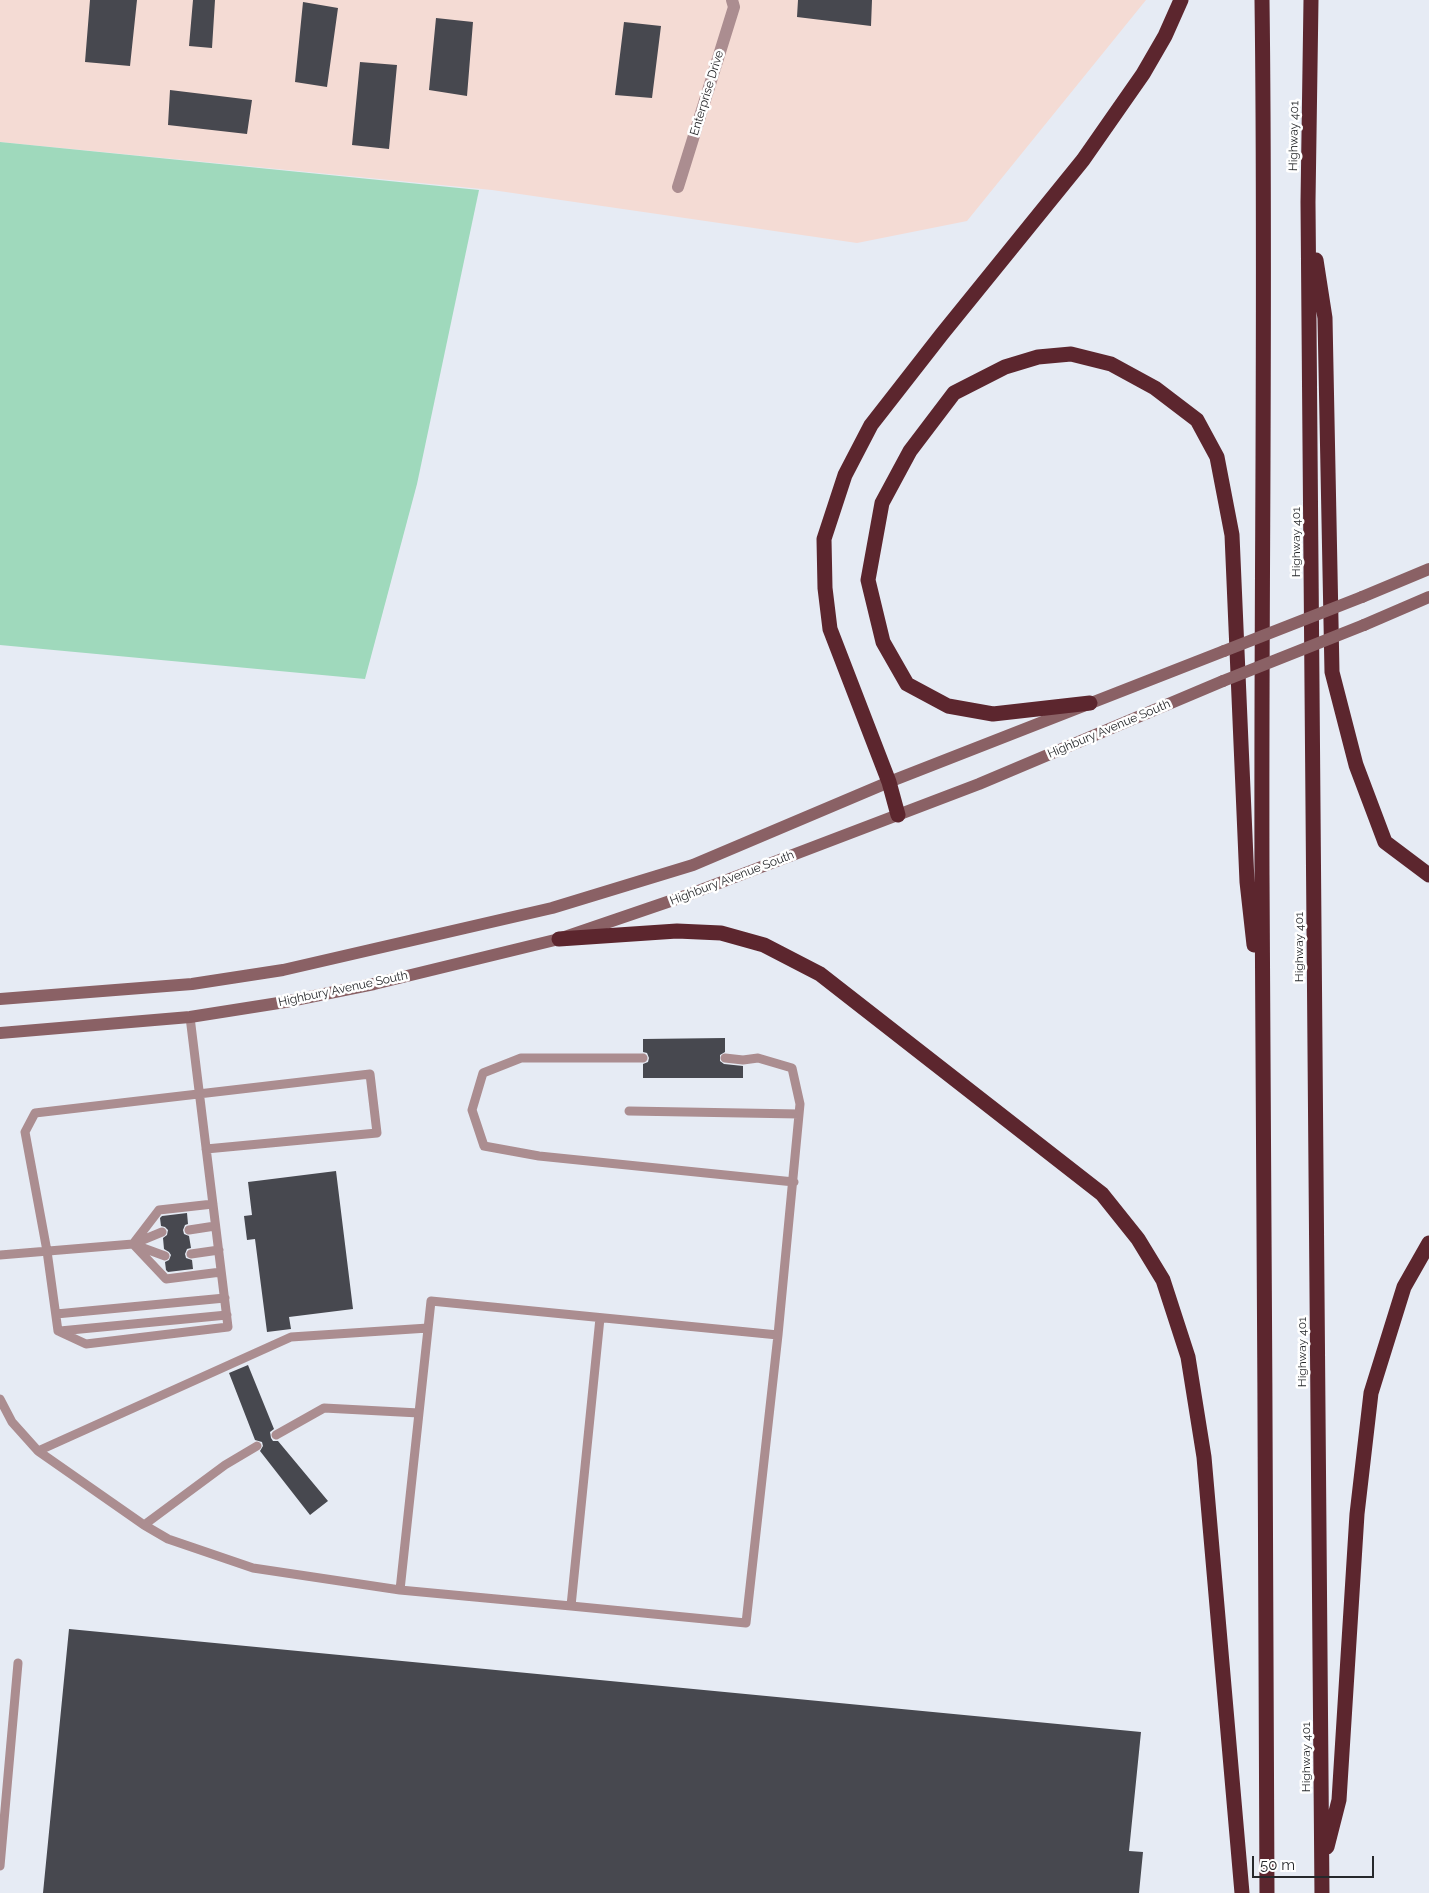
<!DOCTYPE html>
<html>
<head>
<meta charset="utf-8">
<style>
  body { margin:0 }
  #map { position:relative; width:1429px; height:1893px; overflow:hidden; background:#e6ebf4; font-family:Raleway,sans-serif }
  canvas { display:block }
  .scale { position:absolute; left:1252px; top:1856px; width:122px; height:22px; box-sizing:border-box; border:2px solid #26282b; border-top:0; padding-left:6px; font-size:15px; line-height:18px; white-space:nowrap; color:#26282b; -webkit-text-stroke:4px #fff; paint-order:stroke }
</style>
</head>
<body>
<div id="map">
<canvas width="1429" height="1893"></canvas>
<div class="scale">50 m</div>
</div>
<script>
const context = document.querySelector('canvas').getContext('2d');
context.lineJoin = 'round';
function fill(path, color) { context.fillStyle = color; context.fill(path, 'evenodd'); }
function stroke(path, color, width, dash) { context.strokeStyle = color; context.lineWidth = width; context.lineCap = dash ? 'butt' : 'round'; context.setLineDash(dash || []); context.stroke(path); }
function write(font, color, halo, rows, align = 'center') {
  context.font = font + ' Raleway,sans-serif'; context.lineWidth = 5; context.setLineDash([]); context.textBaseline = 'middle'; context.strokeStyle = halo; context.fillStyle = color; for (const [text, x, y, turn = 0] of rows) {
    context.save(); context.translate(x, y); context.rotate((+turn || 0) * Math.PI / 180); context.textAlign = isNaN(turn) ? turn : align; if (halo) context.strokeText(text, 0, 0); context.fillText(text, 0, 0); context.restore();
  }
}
fill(new Path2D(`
  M 0,0 L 1146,0 L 967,221 L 857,243 L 492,190 L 0,142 Z`), '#f4dbd4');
fill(new Path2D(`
  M 0,142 L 479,190 L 417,484 L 365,679 L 0,645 Z`), '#9fd9bc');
fill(new Path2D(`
  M 90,0 L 137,0 L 130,66 L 85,62 Z
  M 193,0 L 215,0 L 212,48 L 189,46 Z
  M 798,0 L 872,0 L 871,26 L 797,17 Z
  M 303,2 L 338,8 L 327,87 L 295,82 Z
  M 436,18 L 473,22 L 467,96 L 429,90 Z
  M 624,22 L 661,26 L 652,98 L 615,95 Z
  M 360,62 L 397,65 L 389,149 L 352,145 Z
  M 170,90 L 252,100 L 247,134 L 168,125 Z
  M 725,1038 L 725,1052 L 720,1055 L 720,1061 L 724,1064 L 743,1066 L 743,1078 L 643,1078 L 643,1064 L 648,1062 L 649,1058 L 647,1053 L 643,1052 L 643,1039 Z
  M 336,1171 L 353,1309 L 289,1317 L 291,1329 L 267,1332 L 255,1239 L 247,1240 L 244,1216 L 252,1215 L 248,1182 Z
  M 187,1213 L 188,1224 L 185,1225 L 183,1230 L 184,1234 L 189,1236 L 191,1248 L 187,1249 L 185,1254 L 186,1258 L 192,1260 L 193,1269 L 168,1272 L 166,1270 L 165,1262 L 169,1260 L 171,1255 L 169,1252 L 164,1249 L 163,1238 L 167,1235 L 168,1230 L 165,1227 L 161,1226 L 160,1218 L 162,1216 Z
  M 248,1365 L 274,1429 L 270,1432 L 271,1438 L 273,1441 L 278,1441 L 328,1501 L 310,1515 L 260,1451 L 263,1446 L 262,1442 L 255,1440 L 229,1373 Z
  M 69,1629 L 1141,1732 L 1129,1851 L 1143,1852 L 1139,1893 L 43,1893 Z`), '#47484f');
stroke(new Path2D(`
  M 643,1058 L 521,1058 L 483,1073 L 472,1110 L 484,1146 L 539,1156 L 794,1182
  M 629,1111 L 799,1114
  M 189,1230 L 215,1226
  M 133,1244 L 166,1279 L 221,1272
  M 133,1244 L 159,1210 L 213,1204
  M 135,1245 L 165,1256
  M 191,1254 L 219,1250
  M 0,1255 L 133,1244 L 162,1232
  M 56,1314 L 225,1298
  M 58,1331 L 47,1251 L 25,1132 L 35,1113 L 370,1074 L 377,1133 L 206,1149
  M 58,1331 L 86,1344 L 228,1327 L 190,1017
  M 60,1331 L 227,1315
  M 0,1399 L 12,1422 L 38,1451 L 144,1525 L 168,1539 L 253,1568 L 400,1590 L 431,1301 L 778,1335 L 800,1104 L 792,1068 L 758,1058 L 743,1060 L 725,1058
  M 276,1435 L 324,1408 L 419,1413
  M 38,1451 L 291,1337 L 428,1328
  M 144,1525 L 225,1465 L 257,1446
  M 400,1590 L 571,1606 L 600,1318
  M 571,1606 L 746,1623 L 778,1335
  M 0,1866 L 18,1663`), '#ab8d90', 9);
stroke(new Path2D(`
  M 678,187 L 734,7 L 732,0`), '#ab8d90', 12);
stroke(new Path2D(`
  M 1362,597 L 1429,569
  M 1364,625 L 1429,597
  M 0,999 L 192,984 L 283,970 L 552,908 L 693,865 L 889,782 L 1224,651
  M 0,1033 L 190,1017 L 285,1002 L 374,984 L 559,939 L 685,896 L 979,784 L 1223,681`), '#8a6165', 12);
stroke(new Path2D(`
  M 1262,0 C 1266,292 1261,583 1262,875 C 1263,1214 1267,1554 1267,1893
  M 1311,0 L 1308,202 L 1322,1893
  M 1316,260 L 1325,318 L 1332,672 L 1356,765 L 1385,842 L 1429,875
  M 1090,703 L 993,714 L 948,706 L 907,684 L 883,642 L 868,580 L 882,503 L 910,451 L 954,393 L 1005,367 L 1038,357 L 1071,354 L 1111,364 L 1155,388 L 1197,420 L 1217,457 L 1232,535 L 1247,882 L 1254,945
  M 898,815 L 889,782 L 830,629 L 825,588 L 824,539 L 845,475 L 871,425 L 942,334 L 1083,160 L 1143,74 L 1165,36 L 1181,0
  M 559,939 L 677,931 L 721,933 L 764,945 L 820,974 L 1102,1194 L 1138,1239 L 1163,1280 L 1188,1357 L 1204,1457 L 1242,1893
  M 1327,1847 L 1339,1800 L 1357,1514 L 1371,1393 L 1404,1287 L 1429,1243`), '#5c262e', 15);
stroke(new Path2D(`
  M 1224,651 L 1362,597
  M 1223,681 L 1364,625`), '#8a6165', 12);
write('12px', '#26282b', '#fff', [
  ["Enterprise Drive",707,93,-73],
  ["Highway 401",1294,136,-89],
  ["Highway 401",1296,542,-90],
  ["Highbury Avenue South",1109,729,-23],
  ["Highbury Avenue South",732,878,-21],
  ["Highway 401",1299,947,-90],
  ["Highbury Avenue South",343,989,-12],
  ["Highway 401",1302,1352,-90],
  ["Highway 401",1306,1757,-90]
]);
</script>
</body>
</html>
